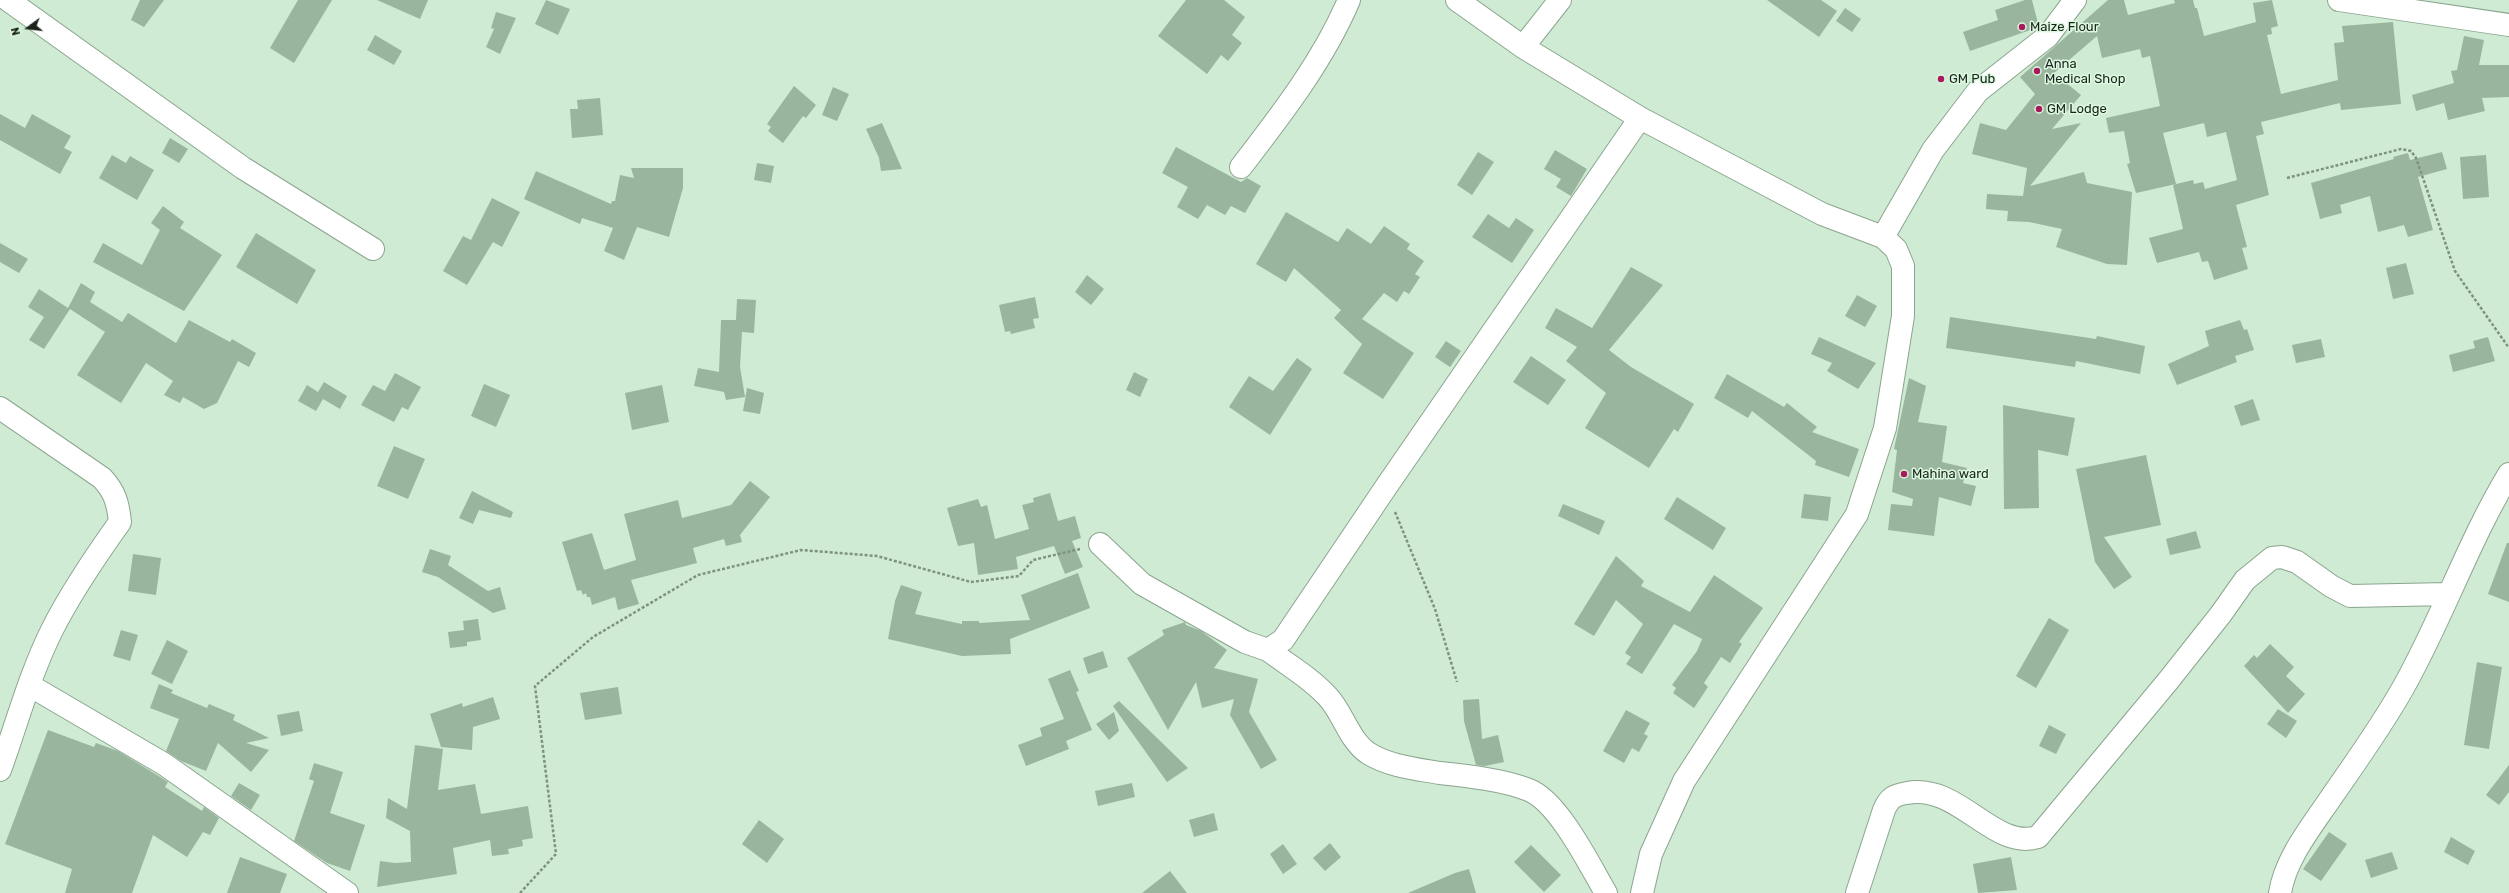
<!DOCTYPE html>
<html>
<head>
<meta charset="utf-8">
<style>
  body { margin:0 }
  #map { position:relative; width:2509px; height:893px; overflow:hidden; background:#cfebd3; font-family:Rubik,sans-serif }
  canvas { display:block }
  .north { position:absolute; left:8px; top:8px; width:40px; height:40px; -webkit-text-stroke:3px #dcf8e0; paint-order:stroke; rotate:255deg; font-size:11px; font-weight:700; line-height:16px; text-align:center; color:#19231b }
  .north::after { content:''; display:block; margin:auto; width:14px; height:18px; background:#19231b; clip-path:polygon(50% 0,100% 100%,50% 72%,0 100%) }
</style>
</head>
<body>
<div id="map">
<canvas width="2509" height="893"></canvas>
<div class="north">N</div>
</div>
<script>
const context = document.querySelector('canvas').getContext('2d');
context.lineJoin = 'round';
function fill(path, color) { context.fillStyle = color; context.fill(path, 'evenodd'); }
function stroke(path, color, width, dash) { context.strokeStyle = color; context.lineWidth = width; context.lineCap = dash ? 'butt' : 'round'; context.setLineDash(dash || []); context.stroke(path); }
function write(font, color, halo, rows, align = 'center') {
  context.font = font + ' Rubik,sans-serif'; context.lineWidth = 3; context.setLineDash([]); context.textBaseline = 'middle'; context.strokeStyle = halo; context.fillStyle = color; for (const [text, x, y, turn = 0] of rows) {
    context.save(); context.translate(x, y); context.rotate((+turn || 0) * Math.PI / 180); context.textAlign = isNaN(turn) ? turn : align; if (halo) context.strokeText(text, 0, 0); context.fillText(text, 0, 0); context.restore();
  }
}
fill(new Path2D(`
  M 140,0 L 164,0 L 144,27 L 131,20 Z
  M 298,0 L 332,0 L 294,63 L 270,48 Z
  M 377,0 L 428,0 L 420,19 Z
  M 546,0 L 570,9 L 558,35 L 535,24 Z
  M 1186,0 L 1224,0 L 1245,17 L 1232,35 L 1242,43 L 1228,61 L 1221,55 L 1207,74 L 1158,36 Z
  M 1767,0 L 1821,0 L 1837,11 L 1819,37 Z
  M 2025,0 L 2032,0 L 2039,27 L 1970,51 L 1963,32 L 1998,20 L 1995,10 Z
  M 2108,0 L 2124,0 L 2128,15 L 2175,3 L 2174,0 L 2193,0 L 2195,8 L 2197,8 L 2204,36 L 2256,22 L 2253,3 L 2272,0 L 2278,26 L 2271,28 L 2272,34 L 2267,35 L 2281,94 L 2338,80 L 2334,43 L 2344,42 L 2342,26 L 2393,22 L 2401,104 L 2341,110 L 2340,103 L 2261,122 L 2264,134 L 2256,136 L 2269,195 L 2236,205 L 2247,247 L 2242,248 L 2248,269 L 2214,280 L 2208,261 L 2202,262 L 2199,252 L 2157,263 L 2149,238 L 2183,229 L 2173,185 L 2176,184 L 2136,193 L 2127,164 L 2130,163 L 2124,131 L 2109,133 L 2106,118 L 2160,106 L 2150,56 L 2142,58 L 2140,49 L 2102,58 L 2097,36 L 2054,73 L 2081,95 L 2052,129 L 2081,123 L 2030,186 L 2084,172 L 2087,183 L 2132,192 L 2127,265 L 2107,264 L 2056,247 L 2062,229 L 2029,222 L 2007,221 L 2008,211 L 1986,209 L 1987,194 L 2023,196 L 2027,168 L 1972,154 L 1980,123 L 2006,130 L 2035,94 L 2020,77 ZM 2204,123 L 2207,137 L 2226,132 L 2237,180 L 2205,189 L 2203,182 L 2194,184 L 2193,180 L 2176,184 L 2163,133 Z
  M 1845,8 L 1861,19 L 1852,32 L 1836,21 Z
  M 496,12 L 516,18 L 500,54 L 486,47 L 494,29 L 491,28 Z
  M 375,35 L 402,51 L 394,65 L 367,50 Z
  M 2464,36 L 2484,40 L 2479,65 L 2509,65 L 2509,97 L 2482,98 L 2485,111 L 2448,120 L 2444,103 L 2416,111 L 2412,95 L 2454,83 L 2451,71 L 2457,70 Z
  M 794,86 L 816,105 L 806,118 L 803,116 L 783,143 L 768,131 L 771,127 L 767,124 Z
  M 833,87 L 849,94 L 837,121 L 822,115 Z
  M 600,98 L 603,135 L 572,138 L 570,109 L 578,109 L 577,100 Z
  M 0,114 L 25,128 L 32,114 L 71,136 L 64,148 L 72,152 L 60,174 L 0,140 Z
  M 882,123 L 902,169 L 881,171 L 879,158 L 866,129 Z
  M 170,138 L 188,149 L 179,163 L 162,153 Z
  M 1176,147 L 1241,182 L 1247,178 L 1261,186 L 1245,213 L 1231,206 L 1225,215 L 1207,205 L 1198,219 L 1177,207 L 1188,187 L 1162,173 Z
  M 1555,150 L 1587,169 L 1571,196 L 1556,187 L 1561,179 L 1544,169 Z
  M 1478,152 L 1494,162 L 1472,195 L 1457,185 Z
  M 2442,152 L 2447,169 L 2418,177 L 2433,230 L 2408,237 L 2404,225 L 2378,232 L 2370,196 L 2340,205 L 2342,213 L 2320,219 L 2311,183 L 2394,159 L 2393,157 L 2408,153 L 2410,160 Z
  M 112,155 L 126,163 L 130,156 L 154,170 L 137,200 L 99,178 Z
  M 2486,155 L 2489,197 L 2463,199 L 2460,157 Z
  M 757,163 L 774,166 L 771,183 L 754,180 Z
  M 631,168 L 683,168 L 683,188 L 669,237 L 637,227 L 624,260 L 604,251 L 613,228 L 582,218 L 580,224 L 524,199 L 536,171 L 611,204 L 612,201 L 615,201 L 620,175 L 634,178 Z
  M 492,198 L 520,212 L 502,247 L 493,242 L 467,285 L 443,271 L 463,236 L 471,240 Z
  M 163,206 L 184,222 L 180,228 L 222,255 L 184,311 L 93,262 L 103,243 L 142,265 L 160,230 L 151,223 Z
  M 1286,212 L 1338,242 L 1347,228 L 1371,244 L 1384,226 L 1410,244 L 1407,249 L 1424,261 L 1415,274 L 1420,277 L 1409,294 L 1404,291 L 1397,302 L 1384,293 L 1362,319 L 1414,353 L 1383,399 L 1343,373 L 1362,344 L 1334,318 L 1341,310 L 1294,268 L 1286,282 L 1256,264 Z
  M 1488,214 L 1509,228 L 1516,218 L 1534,230 L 1512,263 L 1472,237 Z
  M 256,233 L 316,270 L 297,304 L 236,267 Z
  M 0,243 L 28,259 L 19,273 L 0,262 Z
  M 2406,263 L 2414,294 L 2393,299 L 2386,268 Z
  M 1631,267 L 1663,285 L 1609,350 L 1631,367 L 1694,404 L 1678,432 L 1674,429 L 1649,468 L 1585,428 L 1606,393 L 1566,361 L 1577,347 L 1545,328 L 1556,308 L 1592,328 Z
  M 1087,275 L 1104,289 L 1091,305 L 1075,292 Z
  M 81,283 L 95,292 L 90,302 L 122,322 L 128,313 L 176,343 L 189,320 L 230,342 L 232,339 L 256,353 L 249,367 L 238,361 L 217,403 L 204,409 L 183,397 L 180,403 L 164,395 L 173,381 L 146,363 L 121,403 L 77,375 L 105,332 L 70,309 L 44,349 L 29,340 L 44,317 L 28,307 L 39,289 L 68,308 Z
  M 1857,295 L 1877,306 L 1865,327 L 1845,316 Z
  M 1035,297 L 1039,318 L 1033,319 L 1035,328 L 1011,334 L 1010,331 L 1005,332 L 999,305 Z
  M 737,299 L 756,300 L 754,333 L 742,332 L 740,367 L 745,397 L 726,400 L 724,392 L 694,386 L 698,368 L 719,372 L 721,320 L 736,320 Z
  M 1950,317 L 2096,339 L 2097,336 L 2145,346 L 2140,374 L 2076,361 L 2075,367 L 1946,348 Z
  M 2240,320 L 2244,330 L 2247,329 L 2254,350 L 2235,356 L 2237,362 L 2177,385 L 2168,364 L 2209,346 L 2205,331 Z
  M 1819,337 L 1876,363 L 1858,389 L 1827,371 L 1832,363 L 1811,354 Z
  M 2488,337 L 2495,361 L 2453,372 L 2449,355 L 2475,348 L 2473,341 Z
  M 2321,339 L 2325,357 L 2296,363 L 2292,345 Z
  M 1446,341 L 1461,351 L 1450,367 L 1435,357 Z
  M 1531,356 L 1566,380 L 1548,405 L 1513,382 Z
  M 1297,358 L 1312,369 L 1270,435 L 1229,407 L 1249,376 L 1273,391 Z
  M 1134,372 L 1148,379 L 1140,397 L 1126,390 Z
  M 395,373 L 421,387 L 408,410 L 402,407 L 394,422 L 361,405 L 373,385 L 385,391 Z
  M 1727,374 L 1784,407 L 1787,403 L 1817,427 L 1812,432 L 1859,449 L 1849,477 L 1815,465 L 1816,461 L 1752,411 L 1748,418 L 1714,398 Z
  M 1909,378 L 1926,386 L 1918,422 L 1947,426 L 1942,462 L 1967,468 L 1963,483 L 1976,486 L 1971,506 L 1939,497 L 1934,536 L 1888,530 L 1891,504 L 1912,506 L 1913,499 L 1892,492 L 1897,450 L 1894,449 Z
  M 324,382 L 347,396 L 340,409 L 323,399 L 316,411 L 298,401 L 307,385 L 318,392 Z
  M 484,384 L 510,395 L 496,427 L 471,416 Z
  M 662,385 L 669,422 L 632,430 L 625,393 Z
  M 747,388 L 764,393 L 760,414 L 743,411 Z
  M 2253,399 L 2260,420 L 2241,426 L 2234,406 Z
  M 2003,405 L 2075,418 L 2068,456 L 2038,450 L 2039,508 L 2004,509 Z
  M 394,446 L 425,459 L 408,499 L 377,486 Z
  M 2146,455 L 2161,525 L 2104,537 L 2132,577 L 2114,589 L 2095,562 L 2076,469 Z
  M 750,481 L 770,497 L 740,535 L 742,542 L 726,546 L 724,539 L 693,548 L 697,563 L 631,580 L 639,604 L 618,610 L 615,597 L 592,605 L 590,597 L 587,597 L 586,593 L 583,595 L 581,590 L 577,591 L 562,542 L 592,533 L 604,570 L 636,560 L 624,514 L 678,500 L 682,518 L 731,505 Z
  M 472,491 L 513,512 L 511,518 L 479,510 L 473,524 L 459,518 Z
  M 1050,493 L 1058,521 L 1075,516 L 1081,538 L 1072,541 L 1083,567 L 1065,574 L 1054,546 L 1016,557 L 1018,569 L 978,575 L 974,543 L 958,546 L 947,508 L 978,499 L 981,507 L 987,505 L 995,539 L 1029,529 L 1022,505 L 1034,502 L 1033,498 Z
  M 1804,494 L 1831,497 L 1828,521 L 1801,518 Z
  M 1677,497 L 1726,528 L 1713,550 L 1664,519 Z
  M 1563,504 L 1605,521 L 1599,535 L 1558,516 Z
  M 2196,531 L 2201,548 L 2170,555 L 2166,539 Z
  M 2507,543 L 2509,543 L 2509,602 L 2488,594 Z
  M 430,549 L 451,556 L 448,565 L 488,591 L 500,587 L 506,609 L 493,613 L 438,577 L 422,572 Z
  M 133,554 L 161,558 L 156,595 L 128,591 Z
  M 1616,556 L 1644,581 L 1641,586 L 1690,612 L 1714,575 L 1763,608 L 1739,642 L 1742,644 L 1730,663 L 1721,657 L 1704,683 L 1708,687 L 1694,708 L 1673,693 L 1676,688 L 1672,685 L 1697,651 L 1702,639 L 1674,624 L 1642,674 L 1626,664 L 1631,657 L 1625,653 L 1643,624 L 1616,600 L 1594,636 L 1574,624 Z
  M 1078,573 L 1090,608 L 1010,639 L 1011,654 L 962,656 L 888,639 L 895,601 L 901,585 L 922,592 L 915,614 L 962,624 L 962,621 L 979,621 L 979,623 L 1030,620 L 1021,595 Z
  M 2049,618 L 2069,630 L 2036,688 L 2016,676 Z
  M 478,619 L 481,640 L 467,642 L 467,646 L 450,648 L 448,632 L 464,630 L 463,621 Z
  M 1185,622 L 1186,625 L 1201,631 L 1227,650 L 1214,668 L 1258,679 L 1249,712 L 1277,760 L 1261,769 L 1230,715 L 1234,699 L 1202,708 L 1196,682 L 1168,730 L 1127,658 L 1164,635 L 1162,630 Z
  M 121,630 L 138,635 L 130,661 L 113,656 Z
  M 167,640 L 188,651 L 172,684 L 151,674 Z
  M 2270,644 L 2294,667 L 2286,676 L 2305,694 L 2288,713 L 2244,666 L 2254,655 L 2257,658 Z
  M 1103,651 L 1108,667 L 1088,674 L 1083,658 Z
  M 2477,662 L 2502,667 L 2489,749 L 2464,745 Z
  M 1070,670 L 1079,691 L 1076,692 L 1092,730 L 1066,741 L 1069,749 L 1026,766 L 1018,745 L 1042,736 L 1040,728 L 1064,719 L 1048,679 Z
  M 159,684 L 173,690 L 171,693 L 207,708 L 209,704 L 235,715 L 233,720 L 269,738 L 246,743 L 269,750 L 251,772 L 218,743 L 206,771 L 181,761 L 166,751 L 179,719 L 150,708 Z
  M 618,687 L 622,714 L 585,720 L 580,693 Z
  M 493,697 L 500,719 L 473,727 L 472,750 L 441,747 L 430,714 L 462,703 L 463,707 Z
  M 1479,699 L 1482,739 L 1498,735 L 1504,762 L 1485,766 L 1476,765 L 1464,721 L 1463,700 Z
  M 1119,701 L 1188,768 L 1167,782 L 1113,706 Z
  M 2278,709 L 2297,721 L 2286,738 L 2267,724 Z
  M 1626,710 L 1650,723 L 1644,734 L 1648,736 L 1639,752 L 1632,748 L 1624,763 L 1603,751 Z
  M 299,711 L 303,731 L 281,736 L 277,715 Z
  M 1114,712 L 1119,731 L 1109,740 L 1096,724 Z
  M 2049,725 L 2066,734 L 2056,754 L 2039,746 Z
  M 48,730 L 94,747 L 96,743 L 118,751 L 157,775 L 168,782 L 165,787 L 202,811 L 204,807 L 219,818 L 210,835 L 203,832 L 187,857 L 153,835 L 132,893 L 65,893 L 72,869 L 5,844 Z
  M 415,745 L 443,749 L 438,790 L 475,784 L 481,814 L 528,806 L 533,838 L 522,840 L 523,846 L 508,849 L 509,854 L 492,856 L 490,840 L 453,848 L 457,874 L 377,887 L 380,861 L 395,863 L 411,862 L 410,831 L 386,818 L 388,798 L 407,809 Z
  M 314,763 L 343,772 L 330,813 L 365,825 L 350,871 L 327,863 L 294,841 L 314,781 L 309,779 Z
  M 2509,765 L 2509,792 L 2499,805 L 2486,795 Z
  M 239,783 L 260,795 L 251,810 L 231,796 Z
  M 1132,783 L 1135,797 L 1098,806 L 1095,791 Z
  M 1214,813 L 1218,830 L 1194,837 L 1189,820 Z
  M 759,820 L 784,839 L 767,863 L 742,844 Z
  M 2329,832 L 2347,844 L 2321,881 L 2303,869 Z
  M 2451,837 L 2475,851 L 2468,865 L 2444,852 Z
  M 1330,843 L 1341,857 L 1325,871 L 1313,858 Z
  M 1283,844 L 1297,864 L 1283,874 L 1270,854 Z
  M 1531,845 L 1561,875 L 1544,892 L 1514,862 Z
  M 2392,852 L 2398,869 L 2371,878 L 2365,860 Z
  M 240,857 L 287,874 L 280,893 L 227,893 Z
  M 2011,857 L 2017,890 L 1978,893 L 1973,864 Z
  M 1469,869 L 1476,893 L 1408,893 L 1455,873 Z
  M 1170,871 L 1187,893 L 1142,893 Z`), '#9ab59e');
const minor = new Path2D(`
  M 8,0 L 243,168 L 373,249
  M 1457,0 L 1523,47 L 1640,118 L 1822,214 L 1883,237 L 1896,249 L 1903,266 L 1903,316 L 1885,428 L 1857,514 L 1684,781 L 1651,854 L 1642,893
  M 2339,0 L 2509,25
  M 1523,47 L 1560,0
  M 1241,167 C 1281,115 1323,61 1349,0
  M 1883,237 L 1933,150 L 1978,91 L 2048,36 L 2075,0
  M 0,408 L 102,478 C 115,492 118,503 120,522 C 95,557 71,592 52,630 C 30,674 17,723 0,770
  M 1100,544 L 1142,584 L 1245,642 L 1268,650 L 1283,640 L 1386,487 L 1640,118
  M 1268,650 C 1288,665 1311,678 1328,697 C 1343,713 1349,740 1368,753 C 1388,766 1417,769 1440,773 C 1468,776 1504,780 1529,790 C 1559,802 1590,866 1606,893
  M 29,685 L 164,764 L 347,893
  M 1857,893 L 1884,810 C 1889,798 1894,795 1907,793 C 1959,783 1993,851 2038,837 L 2168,681 L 2221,614 L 2245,580 L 2272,558 L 2282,557 L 2297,562 L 2331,586 L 2350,596 L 2448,594
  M 2280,893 C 2285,861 2308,831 2326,805 C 2352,767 2380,729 2403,688 C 2442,619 2468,542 2509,474`);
stroke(minor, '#8ba58f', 24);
stroke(new Path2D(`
  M 2287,178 L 2401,149 L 2411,151 L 2416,158 L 2455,271 L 2509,348
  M 1395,512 L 1435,609 L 1457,682
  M 520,893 L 556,854 L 535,686 L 593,637 L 698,575 L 801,550 L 877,556 L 971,582 L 1019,576 L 1033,560 L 1080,549`), '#7e9281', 2.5, [3, 2]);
stroke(minor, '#fff', 22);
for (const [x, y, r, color] of [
  [2022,27,4,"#a71a5b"],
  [2037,71,4,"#a71a5b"],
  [1941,79,4,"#a71a5b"],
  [2039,109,4,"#a71a5b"],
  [1904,474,4,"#a71a5b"]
]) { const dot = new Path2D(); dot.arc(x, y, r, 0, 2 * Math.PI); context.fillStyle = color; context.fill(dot); stroke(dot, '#dcf8e0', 1.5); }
write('13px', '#19231b', '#dcf8e0', [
  ["Maize Flour",2030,27],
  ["Anna",2045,64],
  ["Medical Shop",2045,79],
  ["GM Pub",1949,79],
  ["GM Lodge",2047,109],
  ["Mahina ward",1912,474]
], 'left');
</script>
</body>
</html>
